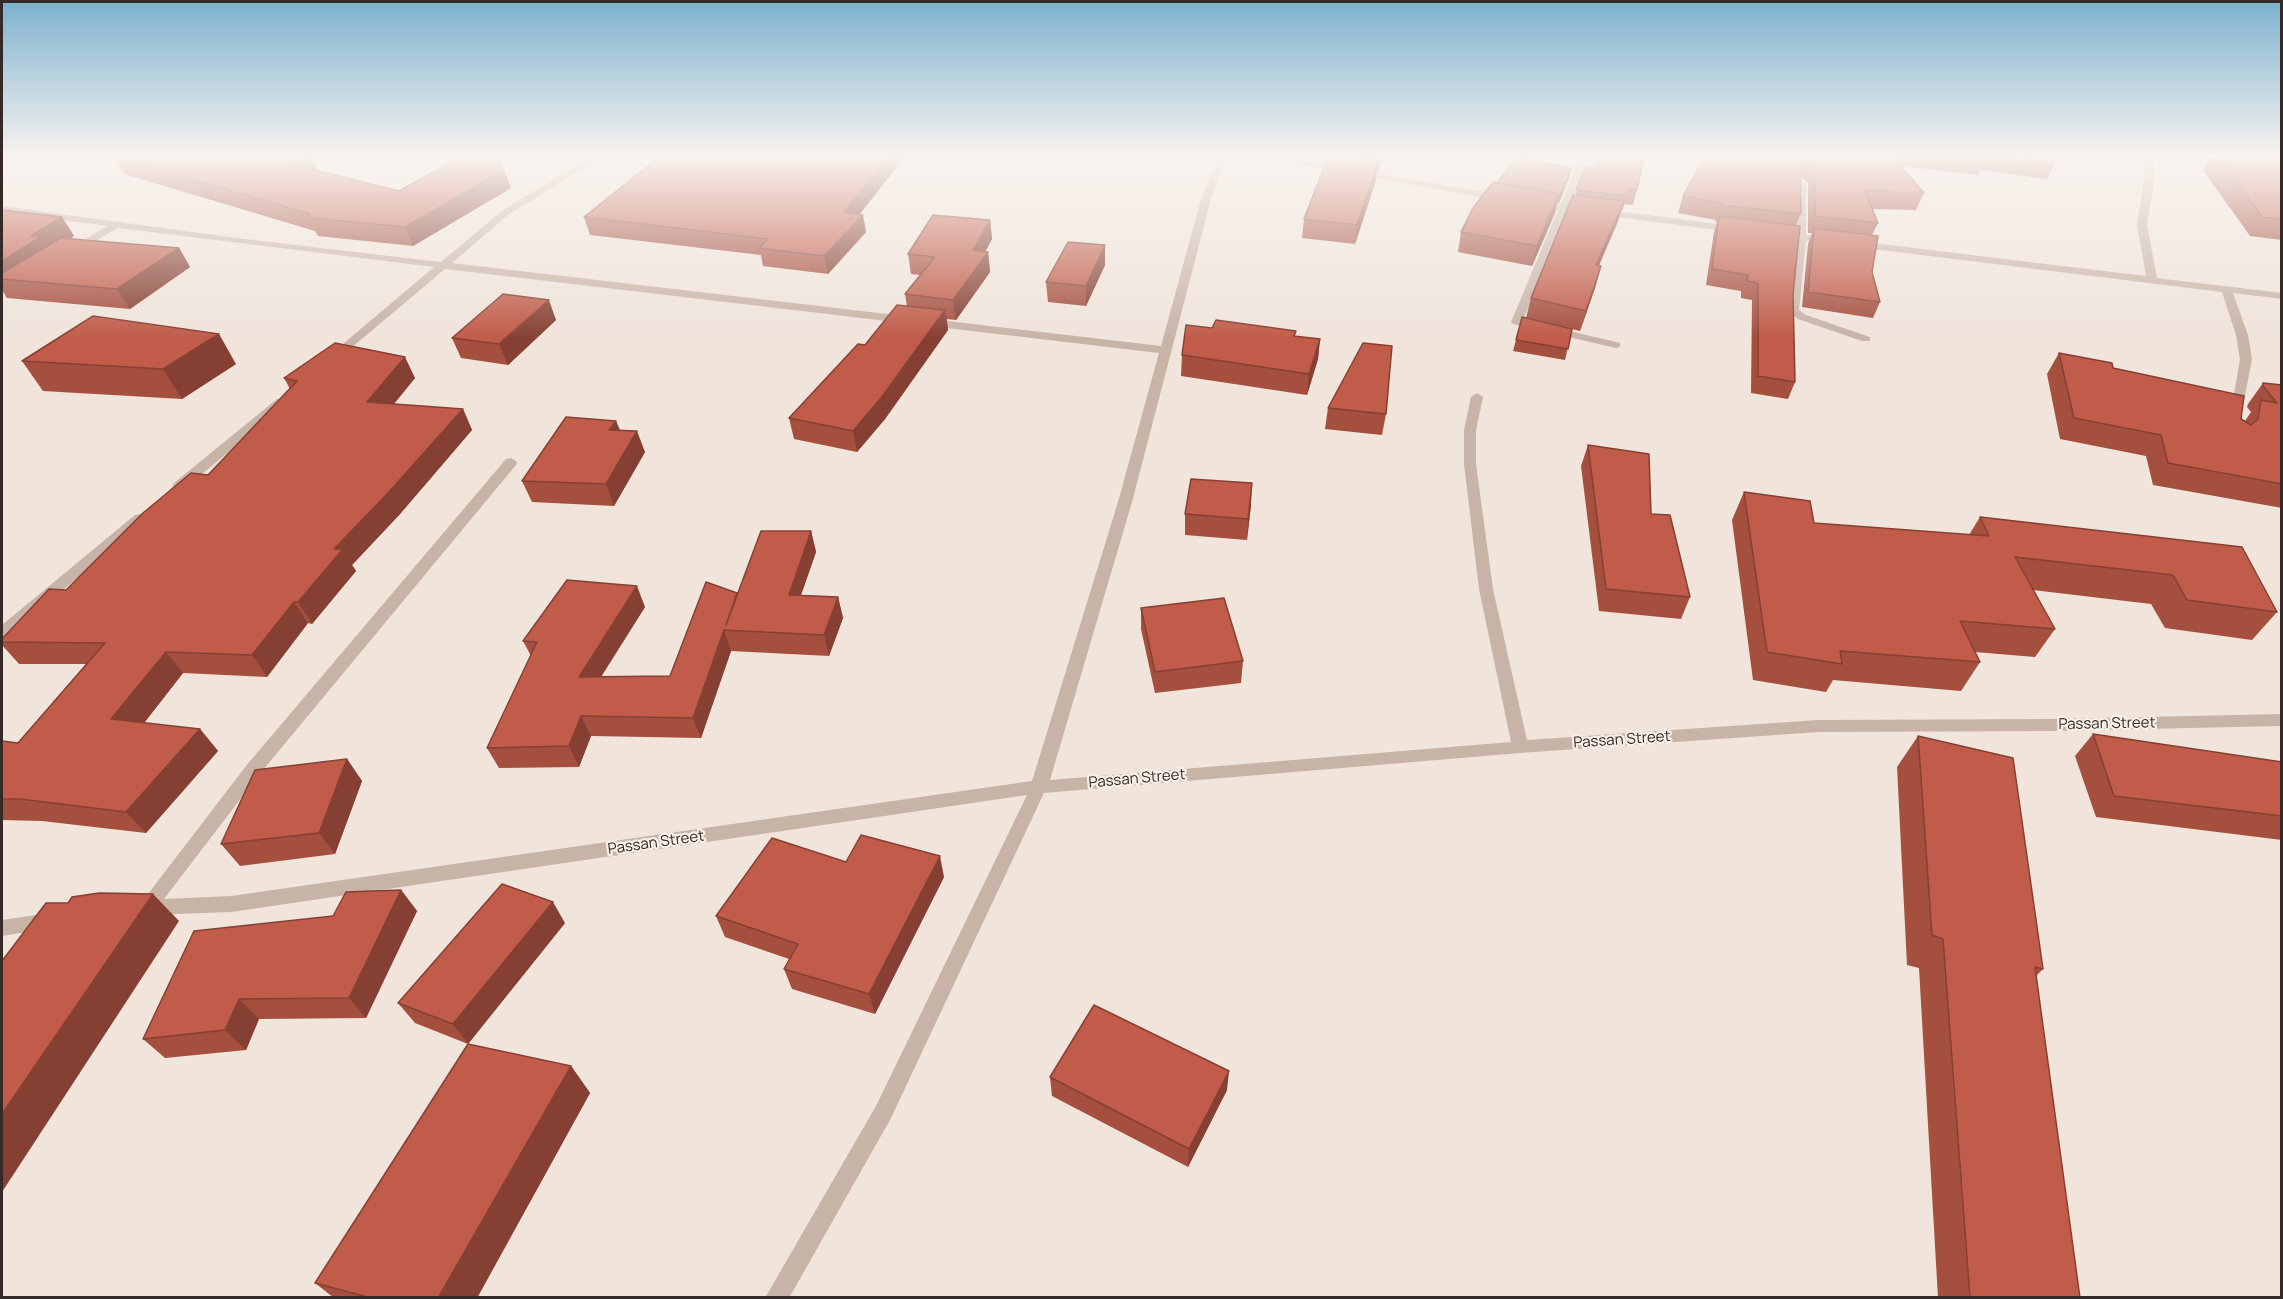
<!DOCTYPE html>
<html>
<head>
<meta charset="utf-8">
<style>
  body { margin:0 }
  #map { position:relative; width:2283px; height:1299px; overflow:hidden; background:#f0e4db; font-family:Manrope,sans-serif }
  canvas { display:block }
  .frame { position:absolute; inset:0; border:3px solid #352a27; pointer-events:none }
</style>
</head>
<body>
<div id="map">
<canvas width="2283" height="1299"></canvas>
<div class="frame"></div>
</div>
<script>
const context = document.querySelector('canvas').getContext('2d');
context.lineJoin = 'round';
function fill(path, color) { context.fillStyle = color; context.fill(path, 'evenodd'); }
function stroke(path, color, width, dash) { context.strokeStyle = color; context.lineWidth = width; context.lineCap = dash ? 'butt' : 'round'; context.setLineDash(dash || []); context.stroke(path); }
function write(font, color, halo, rows, align = 'center') {
  context.font = font + ' Manrope,sans-serif'; context.lineWidth = 4.5; context.setLineDash([]); context.textBaseline = 'middle'; context.strokeStyle = halo; context.fillStyle = color; for (const [text, x, y, turn = 0] of rows) {
    context.save(); context.translate(x, y); context.rotate((+turn || 0) * Math.PI / 180); context.textAlign = isNaN(turn) ? turn : align; if (halo) context.strokeText(text, 0, 0); context.fillText(text, 0, 0); context.restore();
  }
}
fill(new Path2D(`
  M 591,157 L 602,157 L 509,214 L 452,263 L 1161,346 L 1201,199 L 1218,157 L 1227,157 L 1211,199 L 1132,502 L 1050,780 L 1511,742 L 1479,589 L 1464,464 L 1464,430 L 1471,397 L 1477,393 L 1483,397 L 1476,430 L 1476,464 L 1493,589 L 1527,740 L 1818,720 L 2052,719 L 2282,714 L 2282,726 L 2052,731 L 1818,732 L 1520,753 L 1044,793 L 890,1120 L 789,1298 L 765,1298 L 876,1106 L 1027,795 L 231,912 L 147,915 L 141,912 L 138,907 L 246,766 L 506,459 L 511,458 L 517,462 L 516,465 L 258,776 L 164,899 L 231,896 L 1032,781 L 1118,502 L 1159,353 L 445,269 L 338,359 L 330,359 L 330,355 L 434,267 L 118,228 L 75,253 L 71,252 L 71,248 L 107,226 L 2,212 L 2,206 L 236,238 L 441,262 L 503,210 Z
  M 1258,157 L 1279,157 L 1502,195 L 1507,198 L 1502,201 Z
  M 1580,157 L 1589,157 L 1570,205 L 1734,226 L 1739,229 L 1734,232 L 1568,211 L 1523,320 L 1620,343 L 1620,347 L 1616,348 L 1513,324 L 1511,322 L 1558,210 L 1537,207 L 1532,204 L 1537,201 L 1561,204 Z
  M 2144,157 L 2154,157 L 2153,187 L 2147,225 L 2157,278 L 2282,293 L 2282,299 L 2233,293 L 2248,335 L 2252,359 L 2241,416 L 2233,416 L 2231,413 L 2240,359 L 2236,335 L 2222,292 L 1856,247 L 1851,244 L 1856,241 L 2146,276 L 2137,225 L 2143,187 Z
  M 1801,180 L 1806,183 L 1806,235 L 1829,238 L 1834,241 L 1829,244 L 1806,241 L 1799,310 L 1806,315 L 1870,337 L 1870,341 L 1862,341 L 1798,319 L 1788,311 L 1796,240 L 1778,238 L 1773,235 L 1778,232 L 1796,234 L 1796,183 Z
  M 281,398 L 285,399 L 285,405 L 184,489 L 174,489 L 172,486 L 174,483 L 277,399 Z
  M 140,514 L 147,518 L 145,521 L 7,637 L 2,638 L 2,625 L 135,515 Z
  M 49,913 L 55,915 L 58,921 L 55,927 L 2,936 L 2,920 Z`), '#c8b3a7');
fill(new Path2D(`
  M 114,157 L 311,157 L 318,170 L 399,191 L 511,188 L 413,246 L 318,236 L 315,231 L 124,174 Z
  M 659,157 L 905,157 L 859,214 L 866,232 L 828,274 L 763,266 L 761,255 L 590,235 L 584,217 Z
  M 1328,157 L 1383,157 L 1378,172 L 1377,172 L 1376,180 L 1355,244 L 1302,238 L 1304,219 Z
  M 1705,157 L 2054,157 L 2056,162 L 2047,179 L 1980,170 L 1978,175 L 1901,166 L 1924,193 L 1916,210 L 1872,209 L 1878,223 L 1872,235 L 1872,272 L 1880,302 L 1873,318 L 1802,307 L 1808,244 L 1812,233 L 1808,233 L 1808,183 L 1802,178 L 1800,179 L 1801,214 L 1796,225 L 1793,294 L 1795,382 L 1788,399 L 1751,393 L 1752,300 L 1741,298 L 1741,291 L 1706,285 L 1714,232 L 1717,222 L 1715,222 L 1716,220 L 1678,213 L 1683,196 Z
  M 2211,157 L 2282,157 L 2282,240 L 2250,236 L 2203,170 Z
  M 1586,166 L 1637,190 L 1633,205 L 1625,204 L 1622,211 L 1621,211 L 1618,221 L 1599,265 L 1596,285 L 1580,331 L 1572,329 L 1565,360 L 1513,351 L 1516,340 L 1526,318 L 1531,298 L 1575,196 Z
  M 1571,168 L 1569,178 L 1559,203 L 1557,203 L 1555,213 L 1532,266 L 1458,252 L 1461,232 L 1497,183 Z
  M 2,210 L 62,217 L 74,236 L 70,239 L 179,248 L 190,267 L 130,309 L 7,298 L 2,290 Z
  M 990,220 L 992,239 L 985,252 L 988,252 L 990,272 L 956,320 L 947,319 L 948,330 L 885,419 L 857,452 L 794,439 L 789,418 L 907,306 L 905,294 L 920,275 L 911,274 L 908,254 Z
  M 1105,245 L 1105,265 L 1086,306 L 1048,302 L 1046,282 Z
  M 556,320 L 508,365 L 461,358 L 452,338 Z
  M 1295,336 L 1320,339 L 1318,359 L 1307,395 L 1181,376 L 1182,355 Z
  M 2059,353 L 2113,368 L 2241,419 L 2245,421 L 2251,412 L 2247,407 L 2248,404 L 2263,383 L 2282,385 L 2282,508 L 2153,485 L 2146,456 L 2060,439 L 2047,374 Z
  M 22,361 L 236,364 L 182,399 L 43,391 Z
  M 284,378 L 415,378 L 394,404 L 463,409 L 472,430 L 400,514 L 352,565 L 356,571 L 312,624 L 308,623 L 267,677 L 183,673 L 144,723 L 200,729 L 218,751 L 146,833 L 42,821 L 2,820 L 2,741 L 18,743 L 86,664 L 19,664 L 2,645 L 2,639 L 66,590 L 208,475 L 290,389 Z
  M 1328,408 L 1386,414 L 1382,435 L 1325,429 Z
  M 616,421 L 620,430 L 645,452 L 614,506 L 532,502 L 522,481 Z
  M 1588,445 L 1651,514 L 1690,597 L 1681,619 L 1599,611 L 1581,466 Z
  M 1744,492 L 1814,523 L 1969,535 L 1980,517 L 2242,547 L 2277,612 L 2252,640 L 2165,628 L 2151,604 L 2033,590 L 2055,629 L 2035,657 L 1975,652 L 1980,662 L 1961,691 L 1833,680 L 1826,692 L 1753,680 L 1732,520 Z
  M 1251,505 L 1247,540 L 1185,535 L 1185,514 Z
  M 811,531 L 816,552 L 801,595 L 838,597 L 843,618 L 829,656 L 731,651 L 701,738 L 591,736 L 579,767 L 499,768 L 487,748 L 531,656 L 523,641 L 645,607 L 601,677 L 670,676 L 737,593 Z
  M 1141,608 L 1243,661 L 1241,683 L 1155,693 L 1141,629 Z
  M 2093,734 L 2282,762 L 2282,840 L 2096,817 L 2075,756 Z
  M 1918,736 L 2043,969 L 2036,976 L 2080,1298 L 1938,1298 L 1919,968 L 1907,965 L 1897,767 Z
  M 347,759 L 362,781 L 335,854 L 240,866 L 221,844 Z
  M 944,877 L 875,1014 L 792,989 L 784,969 L 789,959 L 725,937 L 716,916 Z
  M 401,890 L 417,911 L 366,1018 L 259,1019 L 246,1050 L 165,1058 L 143,1039 L 333,916 Z
  M 565,923 L 468,1044 L 415,1023 L 398,1003 Z
  M 571,1066 L 590,1093 L 477,1298 L 334,1298 L 315,1283 Z
  M 1050,1077 L 1227,1090 L 1188,1167 L 1052,1096 Z`), '#a54f3f');
fill(new Path2D(`
  M 303,157 L 311,157 L 318,171 L 290,164 Z
  M 889,157 L 905,157 L 847,230 L 844,212 Z
  M 1380,157 L 1383,157 L 1378,172 Z
  M 1809,161 L 1802,178 L 1794,183 L 1800,166 Z
  M 1378,162 L 1376,180 L 1355,244 L 1357,225 Z
  M 1571,168 L 1569,178 L 1559,203 L 1561,194 Z
  M 504,170 L 511,188 L 413,246 L 405,227 Z
  M 1559,194 L 1555,213 L 1532,266 L 1537,246 Z
  M 1624,201 L 1618,221 L 1591,284 L 1596,265 Z
  M 863,215 L 866,232 L 828,274 L 824,256 Z
  M 62,217 L 74,236 L 2,279 L 2,261 L 31,236 Z
  M 990,220 L 992,239 L 976,268 L 988,252 L 990,272 L 956,320 L 953,300 L 973,250 Z
  M 1105,245 L 1105,265 L 1086,306 L 1086,286 Z
  M 179,248 L 190,267 L 130,309 L 117,289 Z
  M 1601,266 L 1596,285 L 1580,331 L 1586,311 Z
  M 549,300 L 556,320 L 508,365 L 499,344 Z
  M 945,310 L 948,330 L 885,419 L 857,452 L 853,431 Z
  M 219,334 L 236,364 L 182,399 L 163,369 Z
  M 1320,339 L 1318,359 L 1307,395 L 1309,374 Z
  M 405,357 L 415,378 L 378,423 L 367,402 Z
  M 463,409 L 472,430 L 400,514 L 352,565 L 356,571 L 312,624 L 298,602 L 334,549 Z
  M 616,421 L 624,442 L 609,430 Z
  M 637,431 L 645,452 L 614,506 L 606,484 Z
  M 1252,483 L 1251,505 L 1247,540 L 1248,519 Z
  M 811,531 L 816,552 L 794,615 L 789,595 Z
  M 637,586 L 645,607 L 588,697 L 579,677 Z
  M 838,597 L 843,618 L 829,656 L 824,635 Z
  M 294,602 L 308,623 L 267,677 L 252,655 Z
  M 724,630 L 731,651 L 701,738 L 693,718 Z
  M 166,652 L 183,673 L 130,741 L 111,719 Z
  M 581,716 L 591,736 L 579,767 L 569,746 Z
  M 200,729 L 218,751 L 146,833 L 126,812 Z
  M 347,759 L 362,781 L 335,854 L 319,833 Z
  M 940,856 L 944,877 L 875,1014 L 869,994 Z
  M 401,890 L 417,911 L 366,1018 L 349,998 Z
  M 153,894 L 179,921 L 2,1192 L 2,1114 Z
  M 553,902 L 565,923 L 468,1044 L 453,1024 Z
  M 239,999 L 259,1019 L 246,1050 L 225,1030 Z
  M 571,1066 L 590,1093 L 477,1298 L 438,1298 Z
  M 1229,1071 L 1227,1090 L 1188,1167 L 1189,1149 Z`), '#864033');
const building = new Path2D(`
  M 116,157 L 303,157 L 290,164 L 399,191 L 461,157 L 497,157 L 504,170 L 405,227 L 309,218 L 310,214 Z
  M 659,157 L 889,157 L 844,212 L 863,215 L 824,256 L 759,248 L 768,239 L 584,217 Z
  M 1328,157 L 1352,157 L 1378,162 L 1357,225 L 1304,219 Z
  M 1517,157 L 1571,168 L 1561,194 L 1497,183 Z
  M 1598,157 L 1644,157 L 1637,190 L 1629,189 L 1627,196 L 1576,190 L 1586,166 L 1594,168 Z
  M 1705,157 L 1893,157 L 1924,193 L 1865,191 L 1878,223 L 1815,216 L 1815,166 L 1809,161 L 1800,166 L 1801,214 L 1721,205 L 1722,203 L 1683,196 Z
  M 2017,157 L 2054,157 L 2056,162 Z
  M 2219,157 L 2282,157 L 2282,219 L 2262,217 Z
  M 1493,182 L 1559,194 L 1537,246 L 1461,232 L 1473,208 Z
  M 1573,195 L 1624,201 L 1596,265 L 1601,266 L 1586,311 L 1531,298 Z
  M 2,210 L 62,217 L 31,236 L 42,236 L 2,261 Z
  M 933,215 L 990,220 L 973,250 L 988,252 L 953,300 L 905,294 L 935,257 L 908,254 Z
  M 1719,216 L 1800,226 L 1793,294 L 1795,382 L 1758,376 L 1758,283 L 1747,281 L 1748,275 L 1712,269 Z
  M 1814,228 L 1878,236 L 1872,272 L 1880,302 L 1808,292 Z
  M 61,238 L 179,248 L 117,289 L 2,279 L 2,273 Z
  M 1068,242 L 1105,245 L 1086,286 L 1046,282 Z
  M 503,294 L 549,300 L 499,344 L 452,338 Z
  M 897,305 L 945,310 L 881,398 L 853,431 L 789,418 L 858,344 L 865,345 Z
  M 93,316 L 219,334 L 163,369 L 22,361 Z
  M 1522,317 L 1572,329 L 1568,349 L 1516,340 Z
  M 1216,320 L 1296,331 L 1294,336 L 1320,339 L 1309,374 L 1182,355 L 1186,325 L 1212,328 Z
  M 335,343 L 405,357 L 367,402 L 463,409 L 388,493 L 334,549 L 343,549 L 298,602 L 294,602 L 252,655 L 166,652 L 111,719 L 200,729 L 126,812 L 20,799 L 2,799 L 2,741 L 18,743 L 105,643 L 2,642 L 2,639 L 49,589 L 66,590 L 143,513 L 191,473 L 208,475 L 297,381 L 284,378 Z
  M 1363,343 L 1392,346 L 1386,414 L 1328,408 Z
  M 2059,353 L 2112,363 L 2113,368 L 2244,396 L 2241,419 L 2251,425 L 2258,419 L 2261,400 L 2277,403 L 2263,386 L 2263,383 L 2282,385 L 2282,484 L 2168,463 L 2161,435 L 2074,418 Z
  M 566,417 L 616,421 L 609,430 L 637,431 L 606,484 L 522,481 Z
  M 1588,445 L 1649,454 L 1651,514 L 1670,515 L 1690,597 L 1606,589 Z
  M 1191,479 L 1252,483 L 1248,519 L 1185,514 Z
  M 1744,492 L 1810,501 L 1814,523 L 1989,536 L 1980,517 L 2242,547 L 2277,612 L 2187,600 L 2173,575 L 2015,557 L 2055,629 L 1960,621 L 1980,662 L 1840,651 L 1842,664 L 1767,652 Z
  M 761,531 L 811,531 L 789,595 L 838,597 L 824,635 L 724,630 L 693,718 L 581,716 L 569,746 L 487,748 L 537,642 L 523,641 L 567,580 L 637,586 L 579,677 L 670,676 L 706,582 L 737,593 L 726,625 Z
  M 1224,598 L 1243,661 L 1155,672 L 1141,608 Z
  M 2093,734 L 2282,762 L 2282,816 L 2114,796 Z
  M 1918,736 L 2013,758 L 2043,969 L 2035,967 L 2080,1298 L 1970,1298 L 1943,939 L 1932,935 Z
  M 347,759 L 319,833 L 221,844 L 255,770 Z
  M 861,835 L 940,856 L 869,994 L 784,969 L 798,944 L 716,916 L 772,838 L 846,862 Z
  M 502,884 L 553,902 L 453,1024 L 398,1003 Z
  M 401,890 L 349,998 L 239,999 L 225,1030 L 143,1039 L 194,931 L 333,916 L 346,892 Z
  M 99,893 L 153,894 L 2,1114 L 2,961 L 46,903 L 68,903 L 72,897 Z
  M 1094,1005 L 1229,1071 L 1189,1149 L 1050,1077 Z
  M 468,1044 L 571,1066 L 438,1298 L 371,1298 L 315,1283 Z`);
fill(building, '#c05c49');
stroke(building, '#864033', 1.5);
const sky = context.createLinearGradient(0, 0, 0, 339);
sky.addColorStop(0, '#7cb1cf');
sky.addColorStop(0.46, '#f8f3ef');
sky.addColorStop(1, '#f8f3ef00');
context.fillStyle = sky;
context.fillRect(0, 0, 2283, 339);
write('15px', '#352a27', '#f8efe7', [
  ["Passan Street",2107,724,-1],
  ["Passan Street",1622,740,-4],
  ["Passan Street",1137,779,-5],
  ["Passan Street",656,843,-8]
]);
</script>
</body>
</html>
